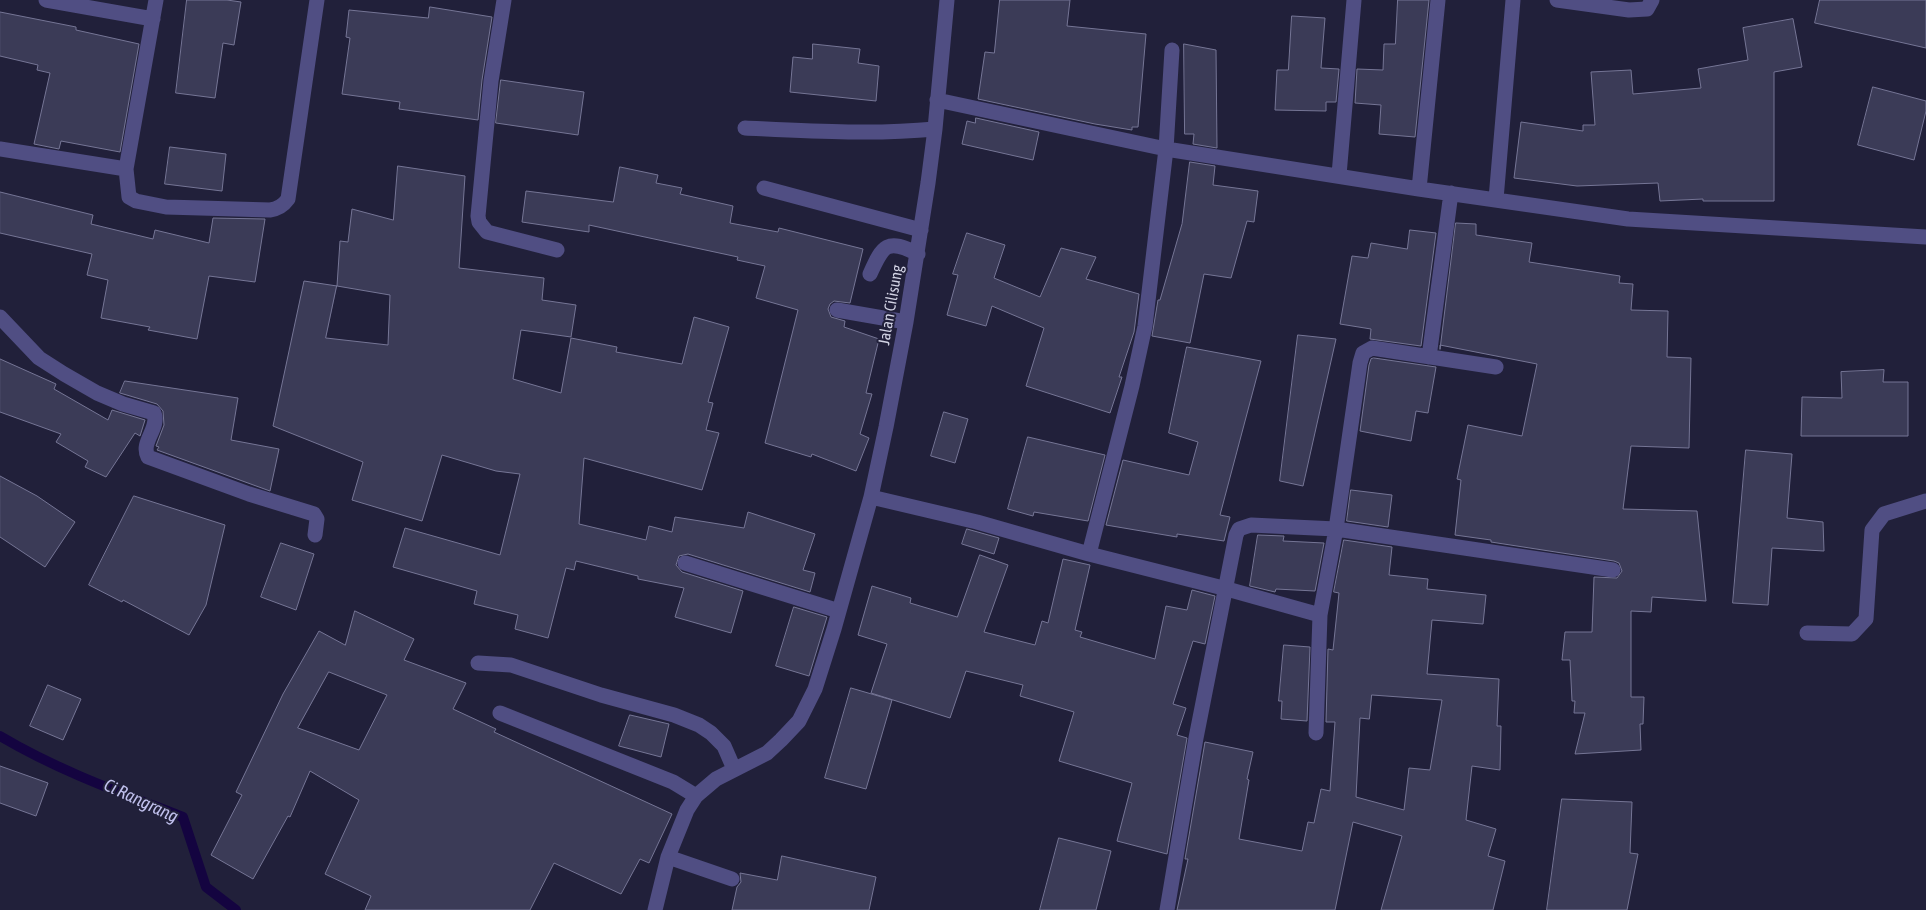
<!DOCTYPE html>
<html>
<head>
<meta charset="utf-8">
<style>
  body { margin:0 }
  canvas { display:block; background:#21203a }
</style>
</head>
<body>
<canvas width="1926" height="910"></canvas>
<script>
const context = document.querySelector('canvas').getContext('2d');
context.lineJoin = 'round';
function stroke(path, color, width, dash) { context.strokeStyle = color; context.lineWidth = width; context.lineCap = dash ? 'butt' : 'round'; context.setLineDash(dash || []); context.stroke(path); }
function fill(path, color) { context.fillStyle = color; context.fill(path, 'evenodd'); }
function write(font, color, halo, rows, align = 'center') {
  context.font = font + ' "Asap Condensed",sans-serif'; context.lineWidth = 4; context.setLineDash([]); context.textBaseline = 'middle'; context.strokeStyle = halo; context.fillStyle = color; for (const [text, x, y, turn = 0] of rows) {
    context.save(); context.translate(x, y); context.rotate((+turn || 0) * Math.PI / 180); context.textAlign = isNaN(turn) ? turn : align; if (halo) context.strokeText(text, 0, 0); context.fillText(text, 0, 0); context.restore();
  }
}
stroke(new Path2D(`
  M 0,736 C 57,770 121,793 183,817 L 206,887 L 236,910`), '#140440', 10);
const building = new Path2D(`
  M 187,0 L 227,0 L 241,2 L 234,45 L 223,43 L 215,98 L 176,93 Z
  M 1000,0 L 1070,0 L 1067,26 L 1146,34 L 1138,127 L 1132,127 L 1132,130 L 1095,124 L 978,99 L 985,52 L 994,53 Z
  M 1398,0 L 1429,0 L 1415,137 L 1379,134 L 1381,105 L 1355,103 L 1357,69 L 1383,70 L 1384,44 L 1395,44 Z
  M 1820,0 L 1926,0 L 1926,48 L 1815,23 Z
  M 430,7 L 492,17 L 482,80 L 478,120 L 399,109 L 400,102 L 342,94 L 350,38 L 346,37 L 349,10 L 428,18 Z
  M 0,12 L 76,27 L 76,30 L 139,44 L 120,152 L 61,141 L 59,149 L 34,144 L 50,73 L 37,70 L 38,65 L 0,56 Z
  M 1292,16 L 1325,18 L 1321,68 L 1339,69 L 1336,102 L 1326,102 L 1326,111 L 1275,110 L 1277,70 L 1288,70 Z
  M 1793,19 L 1802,67 L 1774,72 L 1774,201 L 1703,201 L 1703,199 L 1660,201 L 1658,183 L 1577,186 L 1514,178 L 1521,122 L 1583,131 L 1583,125 L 1595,125 L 1591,72 L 1631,70 L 1633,94 L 1701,88 L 1698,69 L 1748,60 L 1743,28 Z
  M 813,44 L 860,49 L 858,63 L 879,66 L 876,101 L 790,92 L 793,57 L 812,59 Z
  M 1184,44 L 1216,50 L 1217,148 L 1193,144 L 1194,134 L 1185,134 Z
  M 501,80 L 584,92 L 578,135 L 496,123 Z
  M 1873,87 L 1926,101 L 1926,111 L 1914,160 L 1858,145 Z
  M 976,118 L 1039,132 L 1033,160 L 962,144 L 967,121 L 975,123 Z
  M 170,147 L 226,154 L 222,191 L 165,184 Z
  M 1190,162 L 1215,166 L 1213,185 L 1258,191 L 1254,222 L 1247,221 L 1231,278 L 1204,274 L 1190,343 L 1152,336 L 1158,300 L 1160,300 L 1182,224 Z
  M 398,166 L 465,176 L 459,268 L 544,278 L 542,300 L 576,305 L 571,337 L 521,330 L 513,379 L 561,393 L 571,338 L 617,347 L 616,352 L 682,364 L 694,317 L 729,327 L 708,402 L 713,403 L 706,430 L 719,433 L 702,490 L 584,458 L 579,524 L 646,540 L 649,526 L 672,532 L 675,517 L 744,528 L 748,512 L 815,534 L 803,570 L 815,573 L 810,592 L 688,554 L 679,556 L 676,565 L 682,572 L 743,591 L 731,633 L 675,617 L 684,588 L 638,579 L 638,576 L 576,561 L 574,570 L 566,568 L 548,638 L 515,629 L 518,615 L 474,604 L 477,591 L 393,567 L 405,528 L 500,555 L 520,474 L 496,471 L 442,455 L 422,521 L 352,500 L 363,462 L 273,426 L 304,281 L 337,286 L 340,241 L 348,242 L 352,209 L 393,220 ZM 337,286 L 390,295 L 388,345 L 326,338 Z
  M 620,167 L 658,175 L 656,183 L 682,188 L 680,194 L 733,206 L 730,223 L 778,232 L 779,228 L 863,249 L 850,303 L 834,301 L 830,304 L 828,309 L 831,317 L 845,321 L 844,327 L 879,339 L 866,393 L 872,394 L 860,434 L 869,438 L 856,471 L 812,454 L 811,457 L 765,443 L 798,310 L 756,298 L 765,266 L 737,260 L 738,257 L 589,225 L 589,232 L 522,222 L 526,191 L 613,202 Z
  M 0,192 L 93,215 L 91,224 L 153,239 L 155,230 L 209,243 L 213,218 L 265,219 L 255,282 L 209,276 L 197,339 L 148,330 L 150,327 L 101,318 L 108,280 L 87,275 L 92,254 L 0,233 Z
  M 1456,223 L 1476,224 L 1476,235 L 1532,243 L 1529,262 L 1620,276 L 1619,283 L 1633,284 L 1631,310 L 1668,311 L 1667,357 L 1691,358 L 1689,448 L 1631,446 L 1623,509 L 1697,511 L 1706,601 L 1652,597 L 1651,612 L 1631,611 L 1631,697 L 1644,697 L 1643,724 L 1640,724 L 1641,750 L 1575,754 L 1585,713 L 1574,713 L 1575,701 L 1572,701 L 1570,660 L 1562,660 L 1565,632 L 1592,632 L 1594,577 L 1617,578 L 1622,571 L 1619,563 L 1614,561 L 1491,542 L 1491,540 L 1455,535 L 1461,480 L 1457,479 L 1468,425 L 1522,436 L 1537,364 L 1440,345 L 1440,349 Z
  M 1410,230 L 1436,233 L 1421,346 L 1370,339 L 1371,329 L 1340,324 L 1352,256 L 1368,258 L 1371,243 L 1407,249 Z
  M 967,233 L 1005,245 L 994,278 L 1040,297 L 1061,248 L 1096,257 L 1086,279 L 1139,294 L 1134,332 L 1119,377 L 1122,377 L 1110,413 L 1026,386 L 1044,328 L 992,306 L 986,326 L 947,315 L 958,275 L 953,274 Z
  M 1298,335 L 1336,339 L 1303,486 L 1280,481 Z
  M 1187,347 L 1261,361 L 1220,515 L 1230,517 L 1224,541 L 1177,534 L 1177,537 L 1106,525 L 1123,460 L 1189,475 L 1198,442 L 1169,433 Z
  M 1374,358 L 1436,367 L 1428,413 L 1416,411 L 1411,441 L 1360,431 L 1369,365 L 1371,359 Z
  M 0,359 L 56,384 L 54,389 L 108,420 L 112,410 L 145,420 L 140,436 L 135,433 L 106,477 L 85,467 L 88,461 L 56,442 L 61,434 L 0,412 Z
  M 1884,370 L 1883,382 L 1908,382 L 1908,436 L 1801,436 L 1802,397 L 1842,398 L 1841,372 Z
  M 125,381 L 238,398 L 231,440 L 279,449 L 270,491 L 157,450 L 159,447 L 156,446 L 164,425 L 163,411 L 157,404 L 120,393 Z
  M 944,412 L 968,419 L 955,463 L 931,456 Z
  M 1028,437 L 1105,455 L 1088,521 L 1034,512 L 1033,516 L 1008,509 Z
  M 1746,450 L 1792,454 L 1787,518 L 1823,522 L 1824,551 L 1772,548 L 1768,605 L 1733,603 Z
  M 0,476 L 37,496 L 75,522 L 45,567 L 0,537 Z
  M 1351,490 L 1392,495 L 1388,527 L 1347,521 Z
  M 134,496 L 225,525 L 206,605 L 189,635 L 123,600 L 122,602 L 89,585 Z
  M 967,529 L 999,538 L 994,554 L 962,544 Z
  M 1258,535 L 1284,536 L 1283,541 L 1324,543 L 1315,591 L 1276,589 L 1275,592 L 1250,586 Z
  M 1344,540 L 1392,547 L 1389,575 L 1428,579 L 1427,589 L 1486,595 L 1483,624 L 1432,620 L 1427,674 L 1499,679 L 1497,726 L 1501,726 L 1500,770 L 1472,766 L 1466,820 L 1496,829 L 1488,856 L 1505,861 L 1493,910 L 1381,910 L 1402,836 L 1353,822 L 1335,910 L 1177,910 L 1188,859 L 1185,859 L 1205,742 L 1253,752 L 1247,779 L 1249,780 L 1239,839 L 1302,851 L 1308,822 L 1314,823 L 1321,789 L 1330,791 L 1335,722 L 1326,722 L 1328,649 L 1333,650 L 1339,593 L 1334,592 ZM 1372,695 L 1442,700 L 1430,770 L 1409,768 L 1404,810 L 1356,797 L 1360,718 L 1369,719 Z
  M 281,543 L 314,554 L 296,610 L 261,597 Z
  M 980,555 L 1008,565 L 984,632 L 1035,645 L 1042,621 L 1048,623 L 1063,559 L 1090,565 L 1075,630 L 1082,632 L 1080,637 L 1155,659 L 1166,606 L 1187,610 L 1192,590 L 1215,596 L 1205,644 L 1193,641 L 1173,704 L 1186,708 L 1177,735 L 1187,738 L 1167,854 L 1117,841 L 1132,783 L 1059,761 L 1074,712 L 1020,696 L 1023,685 L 966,671 L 950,718 L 871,693 L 887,644 L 858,635 L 872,586 L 911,598 L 910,603 L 957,617 Z
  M 794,607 L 827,617 L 809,676 L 776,666 Z
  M 355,611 L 414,639 L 404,660 L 466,683 L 453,709 L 496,729 L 494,732 L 672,814 L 649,863 L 640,859 L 621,894 L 554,863 L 530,910 L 365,910 L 371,896 L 325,874 L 359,800 L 310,771 L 290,817 L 288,816 L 253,879 L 211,855 L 242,795 L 236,792 L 283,694 L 319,631 L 345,645 ZM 329,672 L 387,695 L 359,750 L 298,728 Z
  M 1284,645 L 1310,647 L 1307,721 L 1281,719 L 1282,701 L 1279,701 Z
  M 48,685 L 81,699 L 63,740 L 30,726 Z
  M 851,688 L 892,700 L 866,789 L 825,778 Z
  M 630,715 L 669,724 L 661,757 L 619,746 Z
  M 0,766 L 48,783 L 36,816 L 0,803 Z
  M 1562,799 L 1632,802 L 1630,853 L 1638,854 L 1627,910 L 1547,910 Z
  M 1059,838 L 1111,851 L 1096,910 L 1040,910 Z
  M 782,856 L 876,877 L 869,910 L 732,910 L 737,887 L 741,882 L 740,873 L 777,880 Z`);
fill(building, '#3b3b57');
stroke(building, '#757595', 1);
stroke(new Path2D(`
  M 46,0 L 153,19
  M 504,0 L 491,81 L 478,216 L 479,222 L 487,232 L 557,250
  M 1557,0 L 1629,10 L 1647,9 L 1652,0
  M 937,100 L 1166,149 L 1419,189 L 1628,219 L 1926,237
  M 745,128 C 808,131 872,135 935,129
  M 0,149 L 126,169 L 156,0
  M 126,169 L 129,197 L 136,201 L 166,207 L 270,210 C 278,209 283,206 288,199 L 317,0
  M 1339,175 L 1354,0
  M 764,188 L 921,230
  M 1419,189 L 1438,0
  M 1496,199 L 1513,0
  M 870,274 C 883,245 887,238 918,254
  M 837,310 L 906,322
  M 0,317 L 39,358 L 64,374 L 97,393 L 123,404 L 154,413 C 160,428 140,442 148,457 L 249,494 L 314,514 L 317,519 L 315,535
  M 1429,357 L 1451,193
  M 871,497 L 977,522 L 1089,554 L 1227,589 L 1320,615
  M 1089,554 L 1132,386 L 1145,326 L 1166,149 L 1172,50
  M 685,563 L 839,611
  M 1807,633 L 1852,634 L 1866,619 L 1872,530 L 1884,514 L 1926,501
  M 478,663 L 511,665 L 601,695 L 674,715 L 699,725 L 711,733 L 724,746 L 734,769
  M 500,713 L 673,782 L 696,796
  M 1316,733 L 1320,615 L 1336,529 L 1360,363 L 1363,353 L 1372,348 L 1496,367
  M 668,857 L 732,879
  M 655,910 L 668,857 L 687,810 L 696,796 L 716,779 L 767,753 L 781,740 L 799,721 L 815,689 L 834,629 L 871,497 L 886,427 L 906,322 L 928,183 L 935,129 L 947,0
  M 1167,910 L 1196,738 L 1236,535 L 1239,529 L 1251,525 L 1336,529 L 1613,570`), '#504e83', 15);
write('16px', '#d3d4e5', '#21203a', [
  ["Jalan Cilisung",891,305,-80]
]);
write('italic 18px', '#c0c0ed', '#21203a', [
  ["Ci Rangrang",141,801,25]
]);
</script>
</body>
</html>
